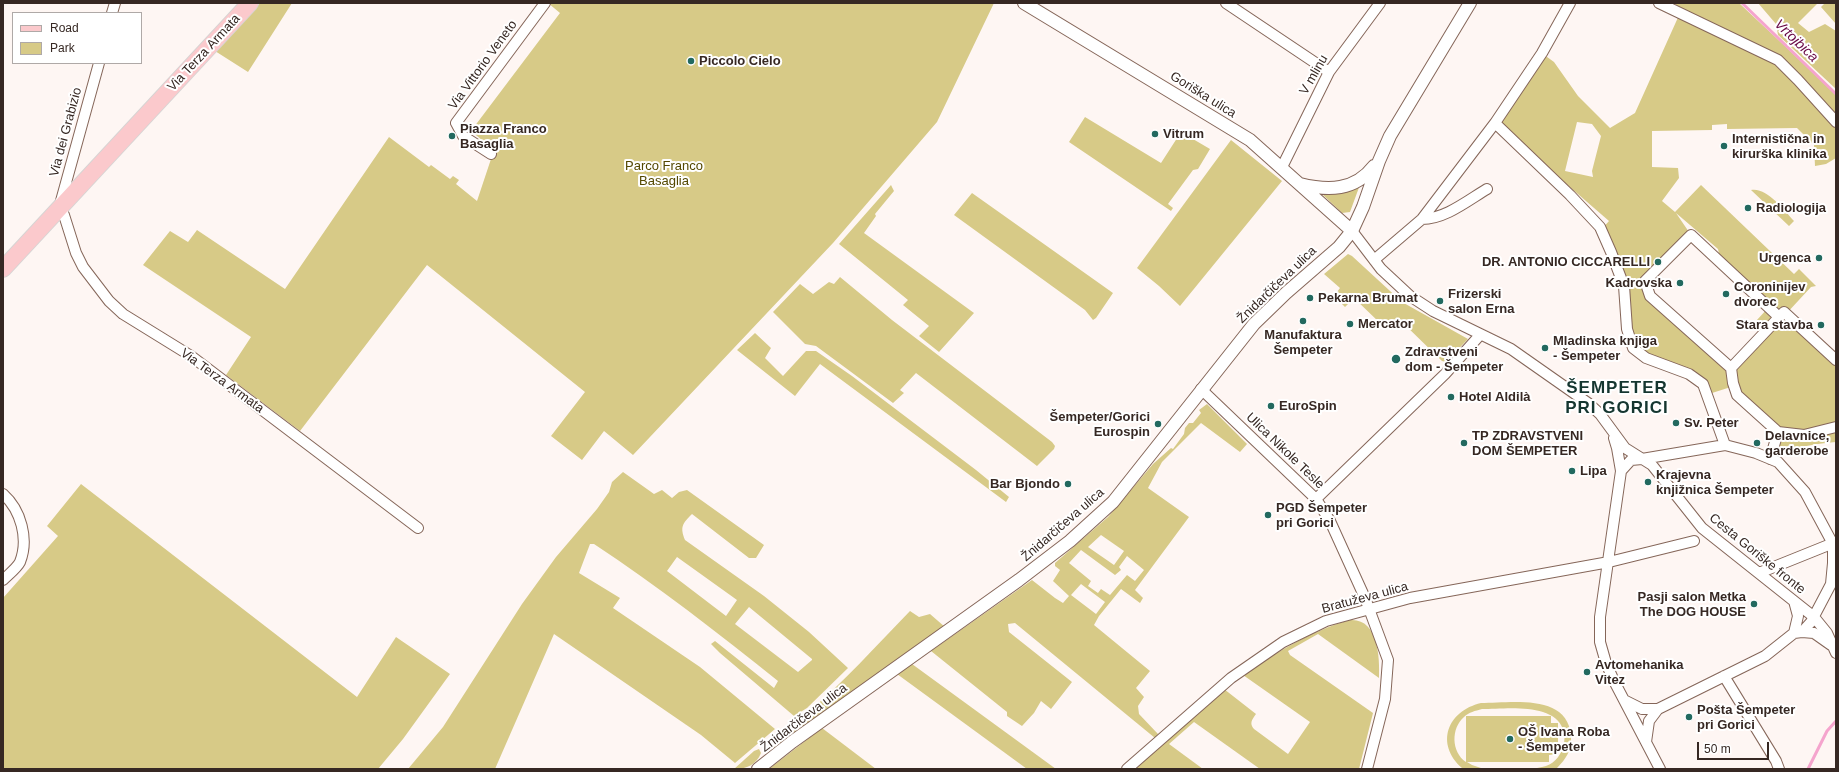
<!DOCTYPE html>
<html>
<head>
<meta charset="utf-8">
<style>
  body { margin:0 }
  #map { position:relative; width:1839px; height:772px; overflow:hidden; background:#fef6f3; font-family:Helvetica,sans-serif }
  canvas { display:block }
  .frame { position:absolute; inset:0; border:4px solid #362823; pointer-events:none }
  .legend { position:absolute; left:12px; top:12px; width:130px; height:52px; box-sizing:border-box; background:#fff; border:1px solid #afa9a7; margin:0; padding:5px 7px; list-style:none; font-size:12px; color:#362823 }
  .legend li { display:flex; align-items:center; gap:8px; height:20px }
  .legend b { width:20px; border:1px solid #afa9a7 }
  .scale { position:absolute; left:1697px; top:742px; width:72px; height:18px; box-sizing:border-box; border:2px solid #362823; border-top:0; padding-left:5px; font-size:12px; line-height:14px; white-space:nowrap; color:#362823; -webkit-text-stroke:3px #fff; paint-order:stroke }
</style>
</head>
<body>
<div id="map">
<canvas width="1839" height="772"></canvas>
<div class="frame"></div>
<ul class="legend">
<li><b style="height:5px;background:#fbc9cc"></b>Road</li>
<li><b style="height:11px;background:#d7ca87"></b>Park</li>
</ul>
<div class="scale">50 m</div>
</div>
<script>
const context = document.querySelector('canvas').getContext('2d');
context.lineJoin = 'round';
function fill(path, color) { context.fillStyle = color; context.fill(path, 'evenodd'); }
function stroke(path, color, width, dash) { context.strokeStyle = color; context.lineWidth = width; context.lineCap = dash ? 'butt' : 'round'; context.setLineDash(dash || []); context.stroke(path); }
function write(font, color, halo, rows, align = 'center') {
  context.font = font + ' Helvetica,sans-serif'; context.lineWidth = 4; context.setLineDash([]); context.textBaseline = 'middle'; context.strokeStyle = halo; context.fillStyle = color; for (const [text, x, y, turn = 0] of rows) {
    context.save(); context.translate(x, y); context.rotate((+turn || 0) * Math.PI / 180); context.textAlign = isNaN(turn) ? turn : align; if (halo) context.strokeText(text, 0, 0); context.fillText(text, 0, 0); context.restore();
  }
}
fill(new Path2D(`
  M 260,3 L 292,3 L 248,72 L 215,51 Z
  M 548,3 L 994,3 L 937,122 L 833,243 L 633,455 L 604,431 L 582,460 L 551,436 L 585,392 L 427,265 L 300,431 L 226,375 L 251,337 L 143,265 L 170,231 L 188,242 L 197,230 L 285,289 L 389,137 L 429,167 L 431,165 L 450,179 L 453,176 L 459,180 L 456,184 L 477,201 L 494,150 L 471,131 L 560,13 Z
  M 1675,3 L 1739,3 L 1836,94 L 1836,158 L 1826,164 L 1815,166 L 1814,145 L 1797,128 L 1727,129 L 1727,124 L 1712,125 L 1712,130 L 1652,131 L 1652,167 L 1678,168 L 1679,178 L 1662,201 L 1675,212 L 1701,185 L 1794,274 L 1799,269 L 1816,286 L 1811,287 L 1786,314 L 1836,360 L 1836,442 C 1814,443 1794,450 1772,451 L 1778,432 L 1734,386 L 1712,393 L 1703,384 L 1633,348 L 1624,293 L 1601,230 L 1609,221 L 1496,123 L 1543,54 L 1554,62 L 1578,96 L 1610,128 L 1635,113 L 1680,13 L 1681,13 ZM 1577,122 L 1592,124 L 1601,136 L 1592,171 L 1593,177 L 1565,171 ZM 1676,213 L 1718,249 L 1721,263 L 1768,308 L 1756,321 L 1764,328 L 1731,368 L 1650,296 L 1645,281 L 1691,235 Z
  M 1758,3 L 1818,3 L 1798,23 L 1809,32 L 1825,24 L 1836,31 L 1836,89 L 1778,35 L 1776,24 Z
  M 1825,3 L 1836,3 L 1836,24 L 1821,7 Z
  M 1085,117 L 1161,163 L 1181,132 L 1210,149 L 1198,169 L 1193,170 L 1168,204 L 1173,208 L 1171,211 L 1069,142 Z
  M 1231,140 L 1282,181 L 1180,306 L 1159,286 L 1137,268 Z
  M 1361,182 L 1350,212 L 1342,213 L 1321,193 Z
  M 891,185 L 894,191 L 875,214 L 876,216 L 864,233 L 974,313 L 939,352 L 919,336 L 929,326 L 903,305 L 908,300 L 839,244 Z
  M 1751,190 C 1767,187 1784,210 1794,221 L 1789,226 Z
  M 972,193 L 1113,293 L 1096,318 L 1093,320 L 1085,310 L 954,215 Z
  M 1348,254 L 1352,256 L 1402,302 L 1468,339 L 1446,362 L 1442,361 L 1401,321 L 1391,330 L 1381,324 L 1354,298 L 1345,307 L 1334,296 L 1340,288 L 1324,274 Z
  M 840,277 L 892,320 L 1052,442 L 1055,446 L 1054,449 L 1037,466 L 916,373 L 900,390 L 904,393 L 893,403 L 816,346 L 805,344 L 773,312 L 800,284 L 813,294 L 829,282 L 834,284 Z
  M 755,333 L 771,348 L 765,358 L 783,376 L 806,351 L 816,351 L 852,376 L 976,470 L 1009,497 L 1006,502 L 820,364 L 795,396 L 737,350 Z
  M 1207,404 L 1247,444 L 1240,452 L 1201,423 L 1162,462 L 1148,488 L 1189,517 L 1135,590 L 1143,598 L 1140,603 L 1121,589 L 1099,616 L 1094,625 L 1150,671 L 1136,688 L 1144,697 L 1138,706 L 1139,714 L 1158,734 L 1155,738 L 1015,623 L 1008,624 L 1009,632 L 1072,682 L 1051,709 L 1041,701 L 1034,713 L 1022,726 L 1007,716 L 1007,712 L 931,651 L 1032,580 L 1055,598 L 1063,603 L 1069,596 L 1053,581 L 1060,570 L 1055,566 L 1055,563 L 1108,517 L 1153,464 L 1171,448 L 1173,449 L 1184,434 L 1185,428 L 1189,423 L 1193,423 L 1201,413 L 1199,410 ZM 1101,535 L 1124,551 L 1114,565 L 1088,547 ZM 1081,550 L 1115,575 L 1121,570 L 1119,567 L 1127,556 L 1144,570 L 1135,581 L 1127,575 L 1110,595 L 1101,589 L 1098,593 L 1088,586 L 1091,581 L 1069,563 ZM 1081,584 L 1105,602 L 1096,614 L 1071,595 Z
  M 623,472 L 654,494 L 662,490 L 672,498 L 679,492 L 687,490 L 764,545 L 756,558 L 749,558 L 692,514 C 682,524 680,527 685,540 L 764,596 L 809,632 L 848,668 L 807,708 L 794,716 L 720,653 L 711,644 L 715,641 L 774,688 L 778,681 C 718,633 658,586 594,544 L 590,544 L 579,573 L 620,598 L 613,608 L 700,667 L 775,729 L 735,763 L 701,735 L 554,634 L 495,769 L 408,769 L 443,727 L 522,604 L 556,557 L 597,509 L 609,492 L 612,482 ZM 677,557 L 737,600 L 726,616 L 667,571 ZM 749,607 L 812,659 L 812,660 L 798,672 L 735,624 Z
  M 81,484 L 357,697 L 396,637 L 450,674 L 403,739 L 378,769 L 3,769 L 3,598 L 58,536 L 47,526 Z
  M 910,611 L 919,617 L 930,614 L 945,627 L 774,748 L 768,746 C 769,737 797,722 805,715 C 843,683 876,646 910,611 Z
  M 1350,620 C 1378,618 1380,657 1379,678 L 1318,634 L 1288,651 L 1290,655 L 1373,713 L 1359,769 L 1260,769 L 1194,722 L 1169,744 L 1203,769 L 1130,769 L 1224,689 L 1256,714 C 1252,720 1249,723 1254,729 L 1288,754 L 1310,722 L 1243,675 C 1276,653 1310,631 1350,620 Z
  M 912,664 L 1056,769 L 1027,769 L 897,674 Z
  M 1481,703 C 1511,703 1568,693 1571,736 C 1572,750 1566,759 1557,768 L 1570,769 L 1411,769 L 1462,768 C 1435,744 1447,711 1481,703 ZM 1482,709 C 1505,709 1553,702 1563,729 C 1565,735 1565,741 1563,747 C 1560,757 1553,765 1542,767 C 1527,771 1498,768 1481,768 L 1472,765 L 1467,762 L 1549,762 L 1549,755 L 1558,754 L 1558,723 L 1551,723 L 1551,716 L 1466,716 L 1466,762 C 1451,752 1451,728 1464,717 C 1469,712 1475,711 1482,709 Z
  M 822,728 L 876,769 L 769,769 Z
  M 759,749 L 761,753 C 756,765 747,769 734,769 L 754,751 Z`), '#d7ca87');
stroke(new Path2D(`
  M 1742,3 L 1836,94
  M 1808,769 L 1827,731 L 1836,721`), '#f5a4cd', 3);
const minor = new Path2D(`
  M 1226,3 L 1329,72
  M 1659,3 L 1778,60 L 1798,80 L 1836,122
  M 112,13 L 115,3
  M 99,63 L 59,208 L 64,215 L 76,253 L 83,267 L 109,301 L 123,314 L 191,356 L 418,528
  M 1495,123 L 1570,195 L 1600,227 L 1611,252 L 1624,286 L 1627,329 L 1633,348 L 1646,358 L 1689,374 L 1703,384 L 1725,445
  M 491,154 L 463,136 L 456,123 L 545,3
  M 1282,167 L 1329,72 L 1380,3
  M 1422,219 C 1445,219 1467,201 1487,189
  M 1352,231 L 1381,269 L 1410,296 L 1433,311 L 1511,349 L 1588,403 L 1600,414 L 1625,448 L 1652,465 L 1702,528 L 1814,617 L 1827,633 L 1836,653
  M 1374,260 L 1422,219 L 1495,123 L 1542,53 L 1570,3
  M 1779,317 L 1691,235 L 1645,281 L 1650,296 L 1731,368 L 1733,383 L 1737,395 L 1778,432 L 1804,435 L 1836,427
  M 1731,368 L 1784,312 L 1836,360
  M 1201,389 L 1316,499 L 1330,521 L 1365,598 L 1388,660 L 1385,699 L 1367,769
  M 1614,438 L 1617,448 L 1621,471 L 1600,617 L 1600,642 L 1606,663 L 1614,681 L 1660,769
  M 1770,459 L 1778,432
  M 1621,471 L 1631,460 L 1642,459 L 1725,445 L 1756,453 L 1778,462 L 1805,492 L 1833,544 L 1833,563 L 1831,584 L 1811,622 L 1802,632
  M 3,494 C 21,510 29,539 20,562 C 17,568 8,575 3,580
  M 1316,499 L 1445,374 L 1480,335
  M 1759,573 L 1836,542
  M 1794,601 L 1798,616 L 1794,633
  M 1724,676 L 1776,761 L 1779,769
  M 1624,700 L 1642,709 L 1658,709 L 1765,656 L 1794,633 L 1802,632 L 1814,633 L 1831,645
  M 1646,742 L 1649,721 L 1658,709
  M 1127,769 L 1231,678 L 1283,642 L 1326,621 L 1410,598 L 1609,562 L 1694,541`);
const tertiary = new Path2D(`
  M 1024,3 L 1250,140 L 1352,231
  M 1300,184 C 1328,191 1355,191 1374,166
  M 758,769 L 792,742 L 1019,580 L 1070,541 L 1113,502 L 1254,324 L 1286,293 L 1339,247 L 1352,231 L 1363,207 L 1379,161 L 1390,136 L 1470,3`);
const primary = new Path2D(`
  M 3,269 L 250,3`);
stroke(minor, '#856659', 12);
stroke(tertiary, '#856659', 14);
stroke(primary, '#d7d4d3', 18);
stroke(minor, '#fff', 10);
stroke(tertiary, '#fff', 12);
stroke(primary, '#fbc9cc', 16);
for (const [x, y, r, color] of [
  [691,61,4,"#22695f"],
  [1155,134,4,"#22695f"],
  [452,136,4,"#22695f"],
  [1724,146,4,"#22695f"],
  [1748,208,4,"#22695f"],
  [1819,258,4,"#22695f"],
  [1658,262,4,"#22695f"],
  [1680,283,4,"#22695f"],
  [1726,294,4,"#22695f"],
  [1310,298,4,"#22695f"],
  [1440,301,4,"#22695f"],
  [1303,321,4,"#22695f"],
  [1350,324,4,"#22695f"],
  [1821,325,4,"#22695f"],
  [1545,348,4,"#22695f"],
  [1396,359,5,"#22695f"],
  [1451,397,4,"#22695f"],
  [1271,406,4,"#22695f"],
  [1676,423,4,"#22695f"],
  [1158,424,4,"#22695f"],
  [1464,443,4,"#22695f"],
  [1757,443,4,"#22695f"],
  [1572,471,4,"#22695f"],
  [1648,482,4,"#22695f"],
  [1068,484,4,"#22695f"],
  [1268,515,4,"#22695f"],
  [1754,604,4,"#22695f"],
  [1587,672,4,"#22695f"],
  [1689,717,4,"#22695f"],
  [1510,739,4,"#22695f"]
]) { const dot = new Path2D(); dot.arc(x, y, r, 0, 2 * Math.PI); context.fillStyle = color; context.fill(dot); stroke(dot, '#fff', 1.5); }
write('13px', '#362823', '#fff', [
  ["Via Terza Armata",204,53,-47],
  ["Via Vittorio Veneto",483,65,-54],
  ["V mlinu",1314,75,-60],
  ["Goriška ulica",1203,95,32],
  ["Via dei Grabizio",66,132,-75],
  ["Žnidarčičeva ulica",1277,285,-44],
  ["Via Terza Armata",222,381,36],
  ["Ulica Nikole Tesle",1285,451,44],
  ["Žnidarčičeva ulica",1063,525,-41],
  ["Cesta Goriške fronte",1757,554,39],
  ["Bratuževa ulica",1365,598,-15],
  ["Žnidarčičeva ulica",804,718,-37]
]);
write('bold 13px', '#362823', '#fff', [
  ["Piccolo Cielo",699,61],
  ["Piazza Franco",460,129],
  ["Basaglia",460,144],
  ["Vitrum",1163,134],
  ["Internistična in",1732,139],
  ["kirurška klinika",1732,154],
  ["Radiologija",1756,208],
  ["Urgenca",1811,258,"right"],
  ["DR. ANTONIO CICCARELLI",1650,262,"right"],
  ["Kadrovska",1672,283,"right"],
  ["Coroninijev",1734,287],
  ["dvorec",1734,302],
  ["Frizerski",1448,294],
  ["salon Erna",1448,309],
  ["Pekarna Brumat",1318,298],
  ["Mercator",1358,324],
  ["Stara stavba",1813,325,"right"],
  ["Manufaktura",1303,335,"center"],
  ["Šempeter",1303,350,"center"],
  ["Mladinska knjiga",1553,341],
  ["- Šempeter",1553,356],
  ["Zdravstveni",1405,352],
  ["dom - Šempeter",1405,367],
  ["Hotel Aldilà",1459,397],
  ["EuroSpin",1279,406],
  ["Šempeter/Gorici",1150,417,"right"],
  ["Eurospin",1150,432,"right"],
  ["Sv. Peter",1684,423],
  ["TP ZDRAVSTVENI",1472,436],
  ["DOM ŠEMPETER",1472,451],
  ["Delavnice,",1765,436],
  ["garderobe",1765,451],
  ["Lipa",1580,471],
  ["Krajevna",1656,475],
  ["knjižnica Šempeter",1656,490],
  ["Bar Bjondo",1060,484,"right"],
  ["PGD Šempeter",1276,508],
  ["pri Gorici",1276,523],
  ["Pasji salon Metka",1746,597,"right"],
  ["The DOG HOUSE",1746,612,"right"],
  ["Avtomehanika",1595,665],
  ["Vitez",1595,680],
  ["Pošta Šempeter",1697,710],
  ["pri Gorici",1697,725],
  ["OŠ Ivana Roba",1518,732],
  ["- Šempeter",1518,747]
], 'left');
write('13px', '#544801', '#fff', [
  ["Parco Franco",664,166],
  ["Basaglia",664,181]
]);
write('italic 14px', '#680846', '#fff', [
  ["Vrtojbica",1796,41,44]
]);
context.letterSpacing = '1px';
write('bold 17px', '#153630', '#fff', [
  ["ŠEMPETER",1617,388],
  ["PRI GORICI",1617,408]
]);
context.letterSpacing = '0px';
</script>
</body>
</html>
